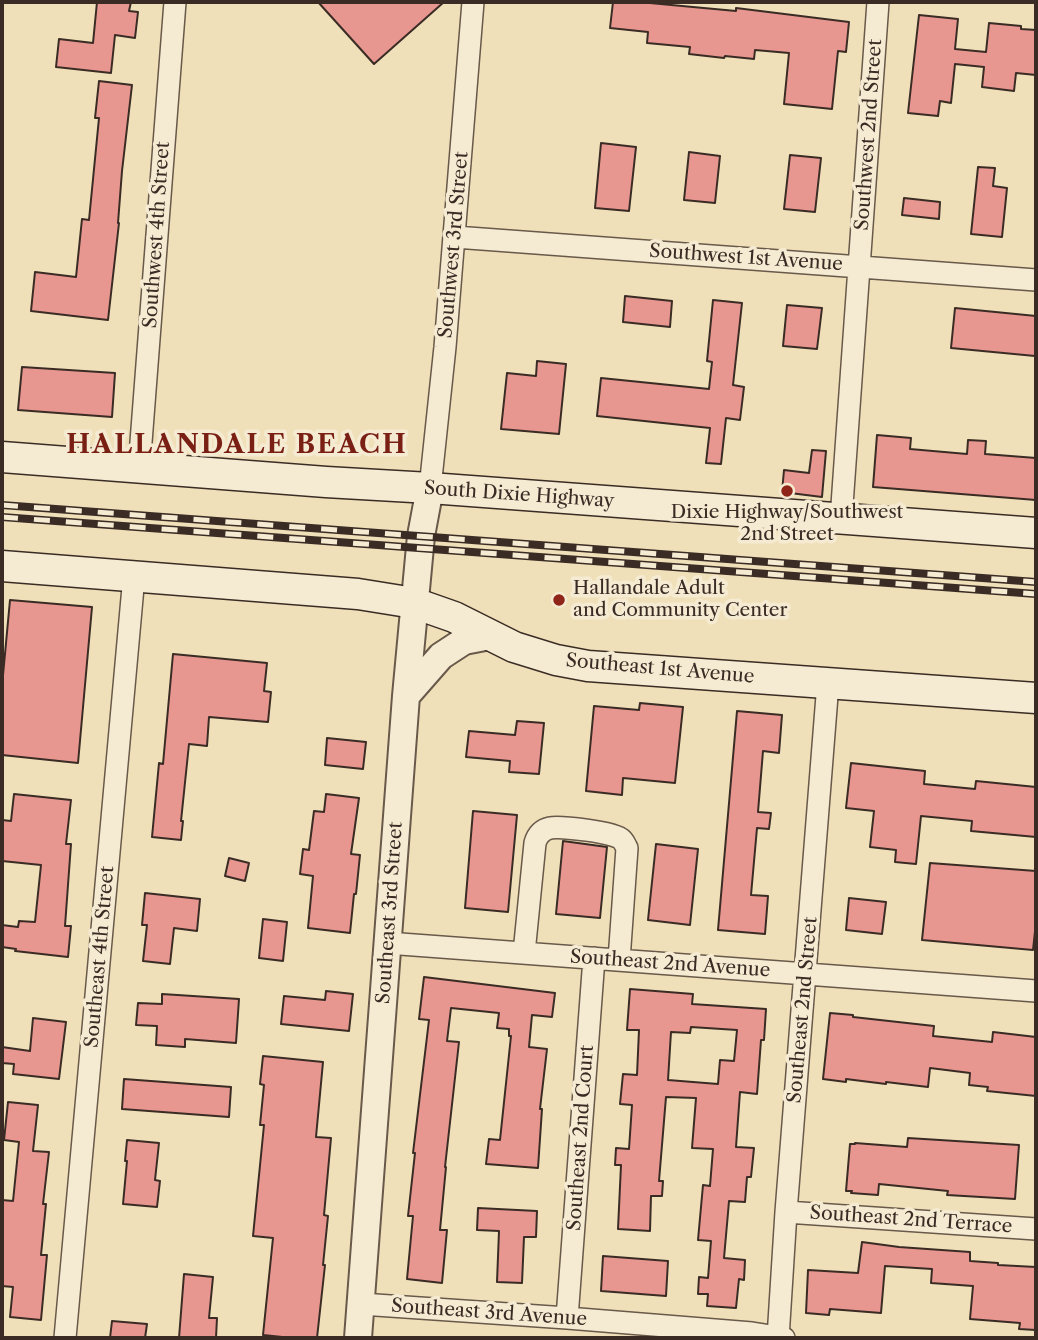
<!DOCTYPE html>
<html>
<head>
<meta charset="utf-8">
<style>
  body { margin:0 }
  #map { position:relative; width:1038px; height:1340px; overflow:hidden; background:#f0e0b9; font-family:"Libre Caslon Text",serif }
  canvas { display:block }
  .frame { position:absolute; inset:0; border:4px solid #3a2c25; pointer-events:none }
</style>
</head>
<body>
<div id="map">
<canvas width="1038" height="1340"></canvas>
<div class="frame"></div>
</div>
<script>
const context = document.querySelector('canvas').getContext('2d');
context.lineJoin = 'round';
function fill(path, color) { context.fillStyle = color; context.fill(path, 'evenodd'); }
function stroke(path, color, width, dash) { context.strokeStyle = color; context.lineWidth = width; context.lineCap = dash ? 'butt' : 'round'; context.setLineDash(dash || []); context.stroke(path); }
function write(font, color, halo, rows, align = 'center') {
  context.font = font + ' "Libre Caslon Text",serif'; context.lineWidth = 7; context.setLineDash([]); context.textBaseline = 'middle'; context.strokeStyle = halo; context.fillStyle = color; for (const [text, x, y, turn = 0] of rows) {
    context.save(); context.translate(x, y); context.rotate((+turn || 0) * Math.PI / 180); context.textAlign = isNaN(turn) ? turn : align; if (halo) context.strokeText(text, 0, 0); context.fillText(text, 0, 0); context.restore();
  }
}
const building = new Path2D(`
  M 97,2 L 131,2 L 129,11 L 138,12 L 135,38 L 115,35 L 111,73 L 56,67 L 59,39 L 93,43 Z
  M 318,2 L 444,2 L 374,64 Z
  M 613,2 L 639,2 L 736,11 L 736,8 L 849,22 L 846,52 L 838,51 L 832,109 L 784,104 L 789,53 L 755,50 L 754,59 L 725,56 L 724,58 L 689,54 L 690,47 L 647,43 L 648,32 L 610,28 Z
  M 919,15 L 958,19 L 955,49 L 986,52 L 989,23 L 1021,26 L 1021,29 L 1036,30 L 1036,75 L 1016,73 L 1014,91 L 982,87 L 984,67 L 955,64 L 951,103 L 940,101 L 938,116 L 908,113 Z
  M 99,81 L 132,85 L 122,171 L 118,223 L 119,223 L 108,320 L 31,311 L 35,272 L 76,277 L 82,219 L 89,220 L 99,118 L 95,118 Z
  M 601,143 L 636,147 L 629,211 L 595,208 Z
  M 689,152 L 720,156 L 715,203 L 684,200 Z
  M 790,155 L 821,158 L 815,212 L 784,209 Z
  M 978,167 L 995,168 L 993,186 L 1007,188 L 1002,237 L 971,234 Z
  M 904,198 L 940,202 L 939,219 L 902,215 Z
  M 625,296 L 672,301 L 670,327 L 623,322 Z
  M 713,300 L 742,303 L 733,385 L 744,387 L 740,420 L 726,418 L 721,464 L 706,463 L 710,428 L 597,416 L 601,378 L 709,389 L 712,362 L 707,361 Z
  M 787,305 L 822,308 L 817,349 L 783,346 Z
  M 955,308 L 1036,316 L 1035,356 L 951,348 Z
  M 537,361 L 566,364 L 559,434 L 501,429 L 507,373 L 536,376 Z
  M 22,367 L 115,373 L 112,417 L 18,410 Z
  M 877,435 L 911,438 L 910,449 L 967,454 L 968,440 L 986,441 L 985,454 L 1036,458 L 1036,500 L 873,487 Z
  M 812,450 L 826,451 L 822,497 L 782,492 L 784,470 L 809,473 Z
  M 10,600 L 92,607 L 78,763 L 2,755 L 2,686 Z
  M 173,654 L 267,663 L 264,691 L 271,692 L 268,722 L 209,717 L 207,746 L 189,744 L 181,821 L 183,821 L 181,840 L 152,837 L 159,763 L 163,764 Z
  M 640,703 L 683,707 L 675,783 L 623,778 L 622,795 L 586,791 L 594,706 L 639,710 Z
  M 737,711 L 782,715 L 779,753 L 763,751 L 758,812 L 771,813 L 769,829 L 757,828 L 751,895 L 768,896 L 765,934 L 718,930 Z
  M 517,721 L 544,723 L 539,774 L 509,772 L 510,761 L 466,757 L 469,731 L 515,735 Z
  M 327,738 L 366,742 L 363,769 L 325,765 Z
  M 851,763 L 925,771 L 924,784 L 975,789 L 976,781 L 1036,787 L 1036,837 L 971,831 L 972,821 L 921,816 L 916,864 L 895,862 L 896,850 L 870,847 L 874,811 L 846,808 Z
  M 14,794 L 71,800 L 66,844 L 71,844 L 65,926 L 71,926 L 68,957 L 15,951 L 16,949 L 2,947 L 2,925 L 18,927 L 19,921 L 35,922 L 41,865 L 2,861 L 2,820 L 11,821 Z
  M 326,794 L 359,798 L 351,854 L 360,855 L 356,894 L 354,894 L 350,933 L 308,928 L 313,876 L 300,874 L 303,849 L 309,850 L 314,811 L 324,812 Z
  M 473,811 L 517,815 L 508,912 L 465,908 Z
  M 563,841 L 607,847 L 600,918 L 556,914 Z
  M 656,844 L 698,849 L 690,925 L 648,920 Z
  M 229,858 L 249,863 L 245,881 L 225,876 Z
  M 930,863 L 1036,871 L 1036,922 L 1033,950 L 922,940 Z
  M 145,893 L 200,899 L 197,931 L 174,928 L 170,964 L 143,961 L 147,925 L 142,925 Z
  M 849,898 L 886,902 L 882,934 L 846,930 Z
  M 263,919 L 287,922 L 283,961 L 259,958 Z
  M 424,977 L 555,993 L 552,1017 L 532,1015 L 529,1047 L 547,1049 L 540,1109 L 542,1109 L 538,1168 L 486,1164 L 489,1139 L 500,1140 L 511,1036 L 509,1036 L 509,1029 L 497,1028 L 499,1013 L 451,1008 L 447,1041 L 459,1042 L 445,1167 L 446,1167 L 440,1230 L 447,1230 L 442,1283 L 407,1279 L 413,1216 L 408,1216 L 415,1153 L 413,1153 L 429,1020 L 419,1019 Z
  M 630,989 L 693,994 L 692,1004 L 766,1009 L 764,1040 L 761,1040 L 757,1094 L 740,1092 L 736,1147 L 754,1148 L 751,1177 L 747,1177 L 745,1202 L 729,1201 L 728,1213 L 724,1258 L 745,1260 L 744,1280 L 739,1279 L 736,1308 L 707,1306 L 708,1294 L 698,1294 L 699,1277 L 708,1278 L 711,1241 L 698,1240 L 703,1185 L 710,1186 L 713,1149 L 692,1148 L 696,1098 L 666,1097 L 659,1181 L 663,1181 L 662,1196 L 651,1196 L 650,1231 L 618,1229 L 621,1165 L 615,1165 L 616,1148 L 629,1149 L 632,1105 L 620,1104 L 623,1074 L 637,1075 L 639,1030 L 627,1030 ZM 691,1027 L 737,1030 L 734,1061 L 720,1060 L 718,1084 L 668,1080 L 671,1032 L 690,1033 Z
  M 326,991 L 353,994 L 349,1031 L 281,1024 L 284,996 L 325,1000 Z
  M 162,994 L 239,999 L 236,1043 L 185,1039 L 185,1047 L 156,1045 L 157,1026 L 136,1025 L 138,1003 L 162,1004 Z
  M 830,1013 L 853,1015 L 853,1017 L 934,1026 L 933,1036 L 992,1042 L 993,1032 L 1036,1037 L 1036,1096 L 987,1091 L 988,1087 L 969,1085 L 970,1073 L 930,1068 L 928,1087 L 886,1082 L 886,1084 L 846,1079 L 846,1082 L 823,1079 Z
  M 33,1018 L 66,1022 L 59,1079 L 13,1074 L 14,1064 L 2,1063 L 2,1047 L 30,1051 Z
  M 263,1056 L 323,1062 L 316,1137 L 331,1138 L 324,1215 L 328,1216 L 323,1265 L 325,1265 L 317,1338 L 292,1338 L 263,1335 L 273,1238 L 253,1236 L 264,1125 L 260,1125 L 264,1085 L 260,1084 Z
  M 124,1079 L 231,1087 L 229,1117 L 122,1109 Z
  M 8,1102 L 38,1105 L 33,1151 L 49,1152 L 43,1204 L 46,1204 L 41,1255 L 47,1255 L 41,1320 L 10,1317 L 13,1287 L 2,1286 L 2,1200 L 13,1201 L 19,1142 L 4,1140 Z
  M 908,1138 L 1019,1145 L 1015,1199 L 947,1195 L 948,1191 L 879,1184 L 878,1195 L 851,1193 L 852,1191 L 846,1191 L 850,1144 L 855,1144 L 855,1143 L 907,1147 Z
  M 127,1140 L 159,1143 L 155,1180 L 160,1181 L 157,1207 L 123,1204 L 127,1161 L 125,1161 Z
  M 478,1208 L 537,1211 L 536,1237 L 524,1237 L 522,1283 L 497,1282 L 499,1231 L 477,1230 Z
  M 862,1242 L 899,1247 L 970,1252 L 970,1261 L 998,1263 L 998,1265 L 1036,1267 L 1036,1330 L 1019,1329 L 1020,1323 L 970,1319 L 973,1286 L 931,1283 L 932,1269 L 885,1266 L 881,1313 L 830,1309 L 829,1315 L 806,1313 L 808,1270 L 858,1273 Z
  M 603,1256 L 668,1261 L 666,1296 L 601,1291 Z
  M 184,1274 L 213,1277 L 209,1318 L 217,1318 L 216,1338 L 179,1338 Z
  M 112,1321 L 147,1324 L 145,1338 L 110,1338 Z`);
fill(building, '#e7978f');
stroke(building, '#3a2c25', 2);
const minor = new Path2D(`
  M 455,237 L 1036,280
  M 139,468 L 175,2
  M 430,488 L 445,347 L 473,2
  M 841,519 L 878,2
  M 387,943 L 1036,991
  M 524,953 L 535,843 C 537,836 541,830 550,828 C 560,826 614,832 621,839 C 624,841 625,845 627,848 L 619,960
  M 786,1212 L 1036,1229
  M 361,1304 L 567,1318 L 752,1333 L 784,1338
  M 567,1318 L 594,958
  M 65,1338 L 134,576
  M 778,1338 L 786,1212 L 828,683`);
const tertiary = new Path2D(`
  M 406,696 L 441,656 L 464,641 L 490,636
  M 358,1338 L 406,696 L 421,536 L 430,488`);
const secondary = new Path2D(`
  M 2,457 L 326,482 L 430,488 L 1036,533
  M 2,566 L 358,594 L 414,603 L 454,617 L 514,647 L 556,660 L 588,666 L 1036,698`);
stroke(minor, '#68594a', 24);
stroke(tertiary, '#68594a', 30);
stroke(secondary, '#3a2c25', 33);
stroke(minor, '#f5ebd2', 21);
stroke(tertiary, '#f5ebd2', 26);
stroke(secondary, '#f5ebd2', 30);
const rail = new Path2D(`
  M 2,505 L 1036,582
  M 2,517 L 1036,594`);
stroke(rail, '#3a2c25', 8);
stroke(rail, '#f5ebd2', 5, [16]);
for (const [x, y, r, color] of [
  [787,491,7,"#8f2418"],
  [559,600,7,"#8f2418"]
]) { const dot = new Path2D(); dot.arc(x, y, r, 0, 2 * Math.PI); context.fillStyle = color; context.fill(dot); stroke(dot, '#f5ebd2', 2.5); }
write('19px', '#3a2c25', '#f5ebd2', [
  ["Southwest 2nd Street",869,135,-86],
  ["Southwest 4th Street",157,235,-86],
  ["Southwest 3rd Street",454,245,-85],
  ["Southwest 1st Avenue",746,258,4],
  ["South Dixie Highway",519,495,4],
  ["Southeast 1st Avenue",660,669,5],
  ["Southeast 3rd Street",390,913,-86],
  ["Southeast 4th Street",100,957,-85],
  ["Southeast 2nd Avenue",670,964,4],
  ["Southeast 2nd Street",803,1010,-85],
  ["Southeast 2nd Court",581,1138,-86],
  ["Southeast 2nd Terrace",911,1220,4],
  ["Southeast 3rd Avenue",489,1313,4]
]);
write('19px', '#3a2c25', '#f5ebd2', [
  ["Dixie Highway/Southwest",787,513],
  ["2nd Street",787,535],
  ["Hallandale Adult",573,589,"left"],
  ["and Community Center",573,611,"left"]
]);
context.letterSpacing = '2px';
write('bold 26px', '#7a1f14', '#f5ebd2', [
  ["HALLANDALE BEACH",237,445]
]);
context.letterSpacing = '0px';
</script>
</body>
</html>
